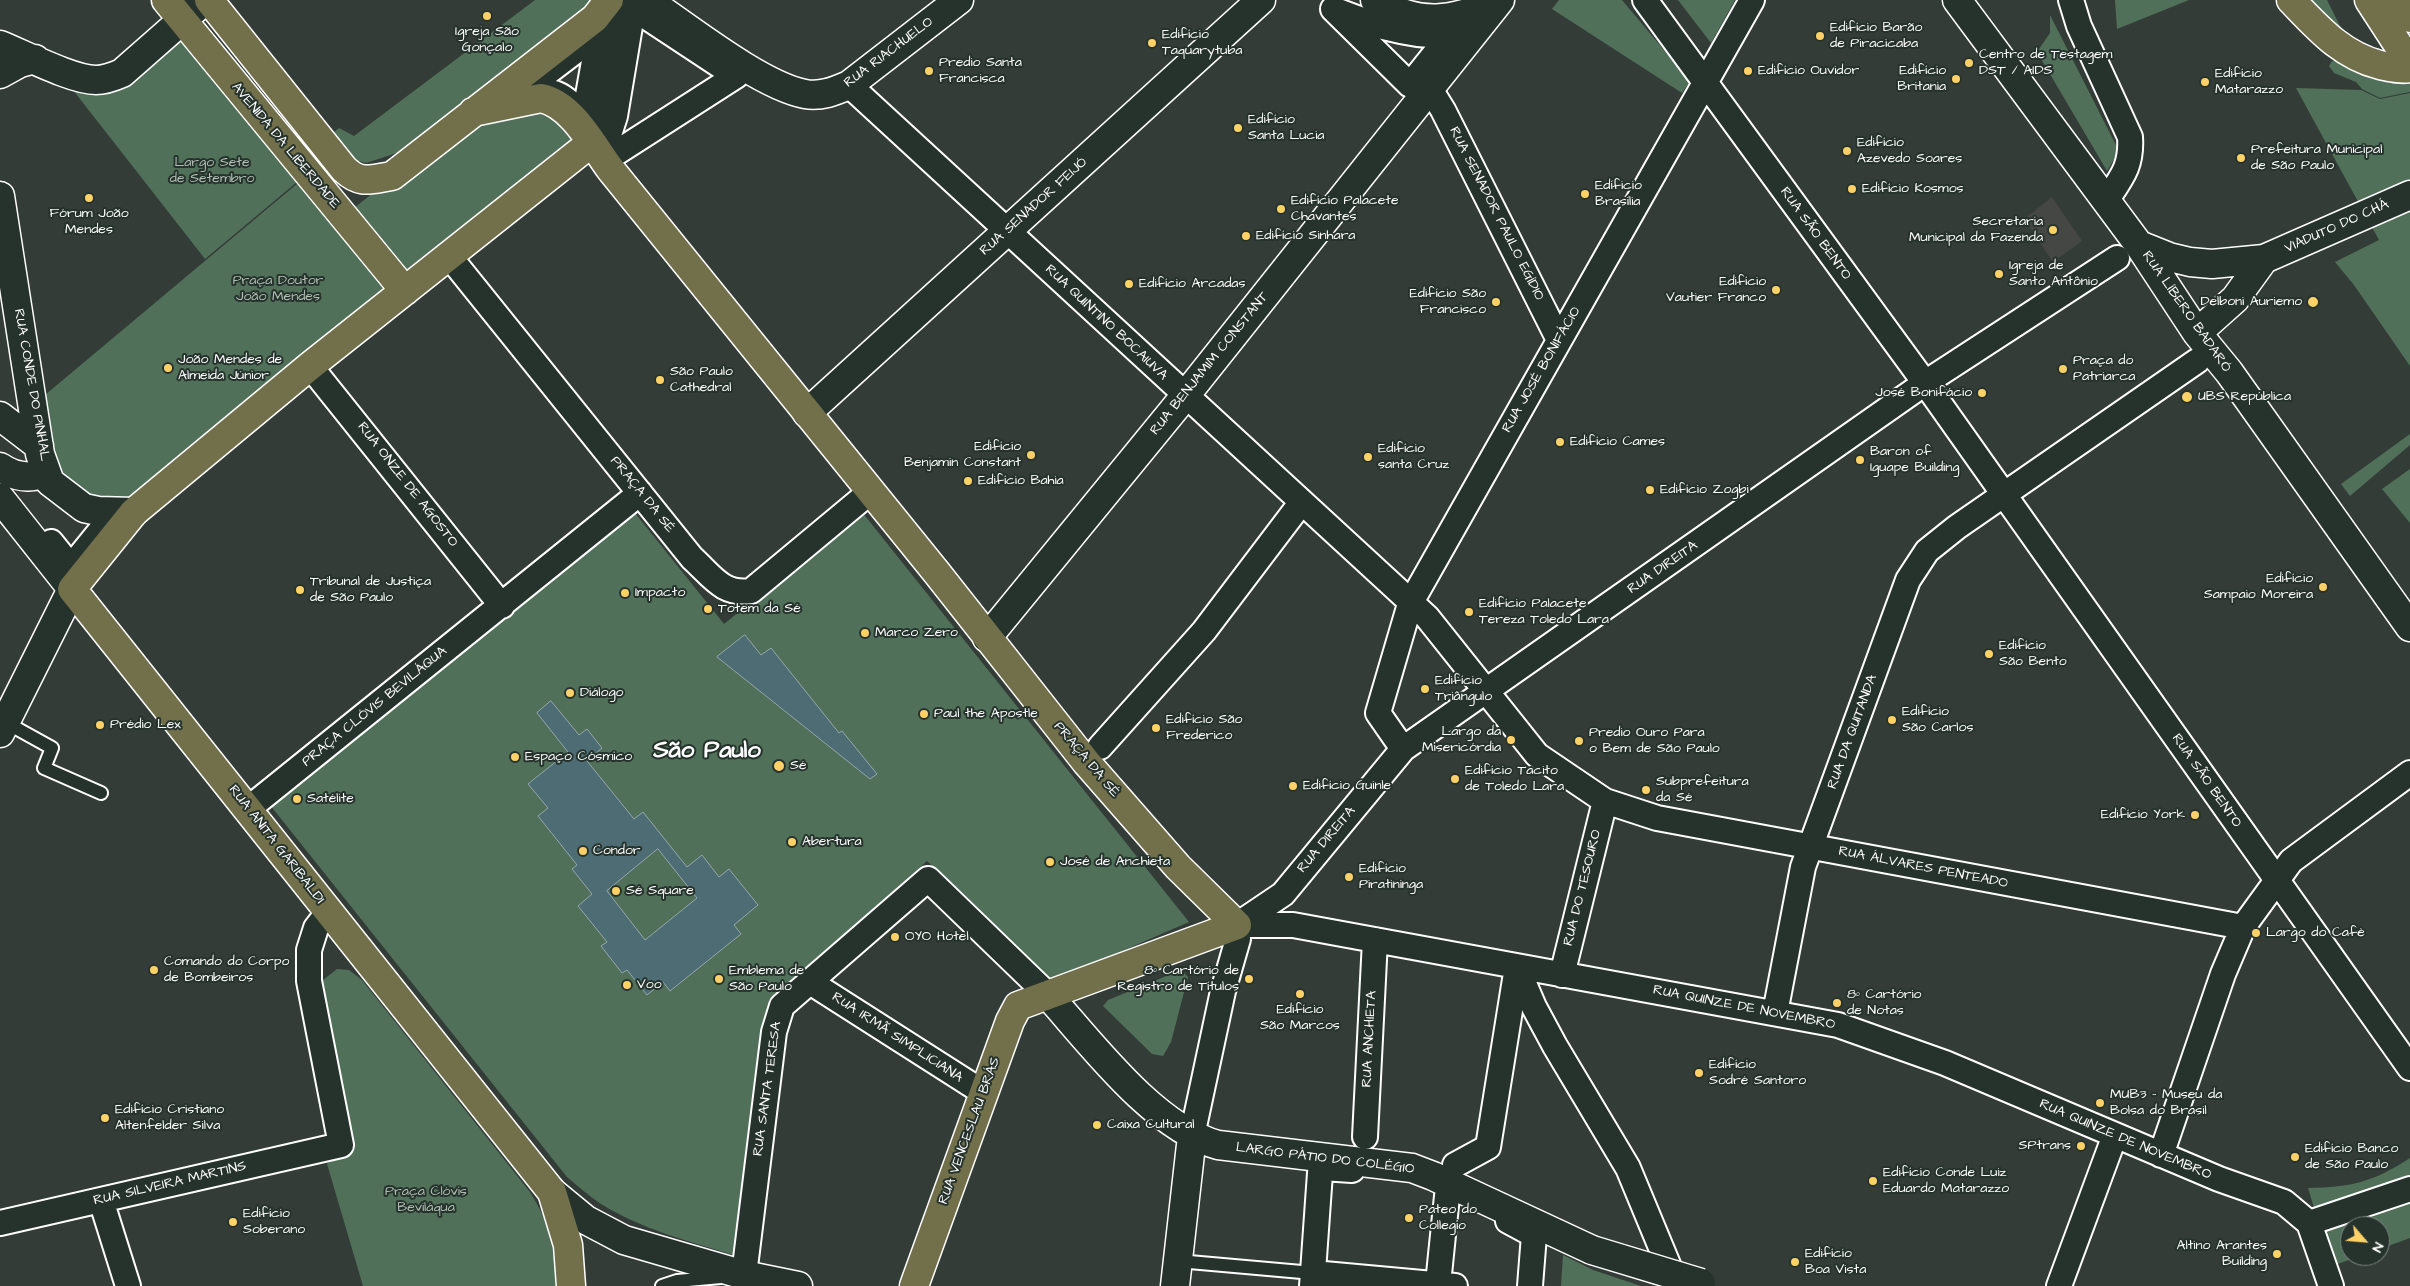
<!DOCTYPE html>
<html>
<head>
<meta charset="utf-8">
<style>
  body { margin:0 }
  #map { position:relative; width:2410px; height:1286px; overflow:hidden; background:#343c38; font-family:"Architects Daughter",sans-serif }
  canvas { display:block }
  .north { position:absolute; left:2340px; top:1216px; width:50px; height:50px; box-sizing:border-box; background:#26332d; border:1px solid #7d8581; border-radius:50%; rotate:117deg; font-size:14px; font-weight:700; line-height:20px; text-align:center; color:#fff }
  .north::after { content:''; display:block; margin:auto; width:18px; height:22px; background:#ffd166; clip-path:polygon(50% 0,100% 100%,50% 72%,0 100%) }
</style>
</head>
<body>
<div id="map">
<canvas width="2410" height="1286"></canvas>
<div class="north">N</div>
</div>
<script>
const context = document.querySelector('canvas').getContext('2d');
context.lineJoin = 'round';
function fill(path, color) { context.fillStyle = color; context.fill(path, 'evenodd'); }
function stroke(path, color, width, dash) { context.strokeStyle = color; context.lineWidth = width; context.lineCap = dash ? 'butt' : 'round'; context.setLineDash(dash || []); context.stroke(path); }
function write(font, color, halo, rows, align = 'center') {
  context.font = font + ' "Architects Daughter",sans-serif'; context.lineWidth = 4; context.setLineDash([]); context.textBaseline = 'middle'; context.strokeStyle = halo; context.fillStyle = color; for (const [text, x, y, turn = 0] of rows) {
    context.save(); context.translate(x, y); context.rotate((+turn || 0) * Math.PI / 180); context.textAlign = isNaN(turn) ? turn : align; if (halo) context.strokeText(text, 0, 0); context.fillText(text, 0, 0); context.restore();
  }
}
fill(new Path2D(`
  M 2052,197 L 2082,241 L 2053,262 L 2024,219 Z`), '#454745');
fill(new Path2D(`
  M 535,0 L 594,0 L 535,56 L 400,152 L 366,163 L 351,159 L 327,138 L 339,128 L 354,136 Z
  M 1559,0 L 1622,0 L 1690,81 L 1682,93 L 1552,9 Z
  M 1678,0 L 1735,0 L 1711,43 Z
  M 2115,0 L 2189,0 L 2117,29 Z
  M 2307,0 L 2327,0 L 2347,40 Z
  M 2050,15 L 2119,151 L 2107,171 L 2037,52 L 2050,33 Z
  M 181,40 L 297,182 L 205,259 L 73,90 C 125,103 145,72 181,40 Z
  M 2332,61 L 2341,62 L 2410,80 L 2410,92 L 2380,98 L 2362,89 L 2356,82 L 2334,73 L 2329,66 Z
  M 2296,88 L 2361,90 L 2380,99 L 2410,93 L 2410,366 L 2354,285 L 2335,262 L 2379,240 Z
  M 540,108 L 576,137 L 406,270 L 354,208 L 373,193 L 398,190 L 489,119 Z
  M 298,183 L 384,288 L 128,499 L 90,496 L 61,473 L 54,453 L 45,395 Z
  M 2410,434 L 2410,445 L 2350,496 L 2341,484 Z
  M 2410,469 L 2410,523 L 2382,489 Z
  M 862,512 L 1189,922 L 1053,981 L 927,861 L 769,1001 L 734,1255 C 688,1241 641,1229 601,1204 C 589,1196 578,1186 567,1177 L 270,805 L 635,513 L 724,624 Z
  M 337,969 L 349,970 L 362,980 L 530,1192 C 551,1227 559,1245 561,1286 L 363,1286 L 327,1164 L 350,1143 L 318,984 Z
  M 1181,970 L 1188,977 L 1171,1042 L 1163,1056 L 1152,1054 L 1103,1006 L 1108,1000 Z
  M 2410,1158 L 2410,1238 L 2380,1249 L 2380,1226 L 2350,1226 L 2350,1256 L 2360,1256 L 2332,1266 L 2308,1188 C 2352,1187 2373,1182 2410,1158 Z
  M 1563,1255 L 1593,1270 L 1641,1286 L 1561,1286 Z`), '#517059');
const water = new Path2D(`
  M 745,635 L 761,655 L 771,648 L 839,733 L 842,731 L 877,774 L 870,779 L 717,657 Z
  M 551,701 L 579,735 L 587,729 L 602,748 L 587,761 L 634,819 L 643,812 L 687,867 L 702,855 L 719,877 L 729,869 L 758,905 L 734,925 L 741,934 L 670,991 L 663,982 L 647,995 L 627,970 L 622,973 L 601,946 L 607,942 L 578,906 L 592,894 L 572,869 L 577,865 L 538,816 L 548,808 L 528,784 L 568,752 L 537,713 ZM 658,849 L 697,898 L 645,940 L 607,891 Z`);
fill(water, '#4d6c74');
stroke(water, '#94a7ac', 1);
const lane = new Path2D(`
  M 5,722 L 52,748 L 44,768 L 101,793
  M 1178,1261 L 1313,1273
  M 662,1286 L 677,1281 L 721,1277`);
const street = new Path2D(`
  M 1645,0 L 1925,383 L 2410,1068
  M 2071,0 L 2079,26 L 2130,137 C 2132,166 2122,177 2106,201
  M 633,8 L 736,76 L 616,153 L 607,141 L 615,116 Z
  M 1333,9 C 1371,24 1409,38 1450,35 L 1410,85 Z
  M 599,33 L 584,118 C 562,92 553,87 519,94 Z
  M 849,85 L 1427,617 L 1537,755 L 1605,801 L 1657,818 L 2243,927
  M 1430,89 L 1443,110 L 1559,340
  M 449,256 L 692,558 C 712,576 722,595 751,591 L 870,492
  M 310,366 L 502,606
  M 51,542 L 71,567 L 105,525
  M 1100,747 L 1204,631 L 1301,503
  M 1403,749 L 1378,713 L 1410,604 L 1752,0
  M 248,809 L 640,493
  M 1237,925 L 1293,925 L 1838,1025 L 1945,1063 L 2219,1179 L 2284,1202 L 2309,1223 L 2331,1286
  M 1237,925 L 1283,894 L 1403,749 L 1925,383 L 2117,258
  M 1517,967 L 1534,1007 L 1555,1046 L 1628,1168 L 1677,1286
  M 1562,975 L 1605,801
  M 810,982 L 984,1093
  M 1775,1013 L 1803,867 L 1908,580 L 1927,551 L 1957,527 L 2197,361
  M 1192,1136 L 1223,991 L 1238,939 L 1237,925
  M 1365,1137 L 1375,940
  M 2161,1155 L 2223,974 L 2243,927 L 2291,861 L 2410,773
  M 1455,1165 L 1488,1147 L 1517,967
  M 101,1200 L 128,1286
  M 1508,1221 L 1534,1235 L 1530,1286
  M 0,1223 L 341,1145 L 309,981 L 309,950 L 316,928 L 329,911
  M 2309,1223 L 2410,1189
  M 1313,1273 L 1455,1286
  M 744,1275 L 774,1032 L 782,1006 L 928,879 L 1047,994
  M 1438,1284 L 1447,1196
  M 1312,1286 L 1320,1173 L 1322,1168 L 1352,1170
  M 2059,1286 L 2115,1135`);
const secondary = new Path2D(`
  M 647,0 C 686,26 761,86 805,94 C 821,97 835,91 849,85 L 959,0
  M 1375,0 C 1419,27 1453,22 1498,1
  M 1957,0 L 2139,245 L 2197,333 L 2229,372 L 2410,627
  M 0,45 C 23,54 72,80 96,80 C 105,80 113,77 122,73 L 205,0
  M 0,74 L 20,63 L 35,59
  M 591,143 L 601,111 L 619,0
  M 0,196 L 40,454 L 50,482 L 84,508 L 98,511 L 134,512
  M 2139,245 L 2169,257 L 2190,262 L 2212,264 L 2264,259 L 2410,195
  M 2197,333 L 2235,299 L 2264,259
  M 807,413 L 1261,0
  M 0,416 L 39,446
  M 0,467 C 14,477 30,479 46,473
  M 0,498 L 72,589 L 0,733
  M 987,638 L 1185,396 L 1500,0
  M 1047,994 C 1090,1042 1154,1128 1218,1145 L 1412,1168 L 1433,1176 L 1592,1250
  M 552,1192 L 586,1220 L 624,1240 L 744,1275 L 798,1286
  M 1175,1286 L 1192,1136`);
const primary = new Path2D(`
  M 166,0 L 405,291
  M 209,0 L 344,169 C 361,185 371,179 392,176 L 595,18 L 609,0
  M 2369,0 L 2406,57
  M 473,112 L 541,98 C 572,104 593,146 611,170 L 937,573 L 1086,762 L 1178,867 L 1237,925 L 1018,1006 L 1010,1021 L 914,1286
  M 571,1286 L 568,1245 L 552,1192 L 72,589 L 134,512 L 310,366 L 591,143`);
const highway = new Path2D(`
  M 2291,0 C 2318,28 2341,55 2380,65 C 2390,67 2400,70 2410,68
  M 2399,0 L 2410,18`);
stroke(lane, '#fff', 16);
stroke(street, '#fff', 28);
stroke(secondary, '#fff', 31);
stroke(primary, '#fff', 31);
stroke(highway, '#fff', 31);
stroke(lane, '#26332d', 12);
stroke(street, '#26332d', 24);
stroke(secondary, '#26332d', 28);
stroke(primary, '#71704a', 28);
stroke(highway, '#71704a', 28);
const secondaryBridge = new Path2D(`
  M 1592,1250 L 1701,1283`);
stroke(secondaryBridge, '#fff', 31, []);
stroke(secondaryBridge, '#26332d', 28);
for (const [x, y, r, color] of [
  [487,16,5,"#ffd166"],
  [1820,36,5,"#ffd166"],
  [1152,43,5,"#ffd166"],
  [1969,63,5,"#ffd166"],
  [929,71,5,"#ffd166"],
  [1748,71,5,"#ffd166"],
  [1956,79,5,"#ffd166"],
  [2205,82,5,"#ffd166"],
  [1238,128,5,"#ffd166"],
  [1847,151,5,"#ffd166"],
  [2241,158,5,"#ffd166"],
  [1852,189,5,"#ffd166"],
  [1585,194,5,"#ffd166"],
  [89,198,5,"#ffd166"],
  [1281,209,5,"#ffd166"],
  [2053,230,5,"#ffd166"],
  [1246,236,5,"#ffd166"],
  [1999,274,5,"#ffd166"],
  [1129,284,5,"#ffd166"],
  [1776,290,5,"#ffd166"],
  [1496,302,5,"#ffd166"],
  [2313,302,6,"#ffd166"],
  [168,368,5,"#ffd166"],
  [2063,369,5,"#ffd166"],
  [660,380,5,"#ffd166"],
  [1982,393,5,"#ffd166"],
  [2187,397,6,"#ffd166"],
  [1560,442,5,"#ffd166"],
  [1031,455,5,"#ffd166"],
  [1368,457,5,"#ffd166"],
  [1860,460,5,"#ffd166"],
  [968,481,5,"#ffd166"],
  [1650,490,5,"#ffd166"],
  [2323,587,5,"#ffd166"],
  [300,590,5,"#ffd166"],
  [625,593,5,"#ffd166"],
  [708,609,5,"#ffd166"],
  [1469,612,5,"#ffd166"],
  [865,633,5,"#ffd166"],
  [1989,654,5,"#ffd166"],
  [1425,689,5,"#ffd166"],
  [570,693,5,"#ffd166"],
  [924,714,5,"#ffd166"],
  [1892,720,5,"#ffd166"],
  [100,725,5,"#ffd166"],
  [1156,728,5,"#ffd166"],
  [1511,740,5,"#ffd166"],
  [1579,741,5,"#ffd166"],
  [515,757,5,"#ffd166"],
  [779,766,6,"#ffd166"],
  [1455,779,5,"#ffd166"],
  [1293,786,5,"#ffd166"],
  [1646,790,5,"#ffd166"],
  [297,799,5,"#ffd166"],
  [2195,815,5,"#ffd166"],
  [792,842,5,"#ffd166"],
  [583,851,5,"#ffd166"],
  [1050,862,5,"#ffd166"],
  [1349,877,5,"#ffd166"],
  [616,891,5,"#ffd166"],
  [2256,933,5,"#ffd166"],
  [895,937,5,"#ffd166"],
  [154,970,5,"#ffd166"],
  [719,979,5,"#ffd166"],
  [1249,979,5,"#ffd166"],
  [627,985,5,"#ffd166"],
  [1300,994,5,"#ffd166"],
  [1837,1003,5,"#ffd166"],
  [1699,1073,5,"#ffd166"],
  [2100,1103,5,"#ffd166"],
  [105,1118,5,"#ffd166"],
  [1097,1125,5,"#ffd166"],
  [2081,1146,5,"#ffd166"],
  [2295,1157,5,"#ffd166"],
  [1873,1181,5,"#ffd166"],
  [1409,1218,5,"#ffd166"],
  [233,1222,5,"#ffd166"],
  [2277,1254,5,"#ffd166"],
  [1795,1262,5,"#ffd166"]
]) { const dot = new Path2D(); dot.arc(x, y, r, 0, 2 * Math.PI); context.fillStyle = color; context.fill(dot); stroke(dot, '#26332d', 2); }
write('14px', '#fff', '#26332d', [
  ["Edifício Barão",1830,28],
  ["de Piracicaba",1830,44],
  ["Igreja São",487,32,"center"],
  ["Gonçalo",487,48,"center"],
  ["Edifício",1162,35],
  ["Taquarytuba",1162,51],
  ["Centro de Testagem",1979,55],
  ["DST / AIDS",1979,71],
  ["Predio Santa",939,63],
  ["Francisca",939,79],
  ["Edifício Ouvidor",1758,71],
  ["Edifício",1946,71,"right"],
  ["Britania",1946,87,"right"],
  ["Edifício",2215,74],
  ["Matarazzo",2215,90],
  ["Edifício",1248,120],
  ["Santa Lucia",1248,136],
  ["Edifício",1857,143],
  ["Azevedo Soares",1857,159],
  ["Prefeitura Municipal",2251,150],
  ["de São Paulo",2251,166],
  ["Edíficio",1595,186],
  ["Brasília",1595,202],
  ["Edifício Kosmos",1862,189],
  ["Edifício Palacete",1291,201],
  ["Chavantes",1291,217],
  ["Fórum João",89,214,"center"],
  ["Mendes",89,230,"center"],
  ["Secretaria",2043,222,"right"],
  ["Municipal da Fazenda",2043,238,"right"],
  ["Edifício Sinhara",1256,236],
  ["Igreja de",2009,266],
  ["Santo Antônio",2009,282],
  ["Edifício",1766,282,"right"],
  ["Vautier Franco",1766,298,"right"],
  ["Edifício Arcadas",1139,284],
  ["Edifício São",1486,294,"right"],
  ["Francisco",1486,310,"right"],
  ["Delboni Auriemo",2302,302,"right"],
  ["João Mendes de",178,360],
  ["Almeida Júnior",178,376],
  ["Praça do",2073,361],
  ["Patriarca",2073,377],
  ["São Paulo",670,372],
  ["Cathedral",670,388],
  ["José Bonifácio",1972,393,"right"],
  ["UBS República",2198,397],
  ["Edifício Cames",1570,442],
  ["Edifício",1021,447,"right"],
  ["Benjamin Constant",1021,463,"right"],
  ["Edifício",1378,449],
  ["santa Cruz",1378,465],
  ["Baron of",1870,452],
  ["Iguape Building",1870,468],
  ["Edifício Bahia",978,481],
  ["Edifício Zogbi",1660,490],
  ["Edifício",2313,579,"right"],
  ["Sampaio Moreira",2313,595,"right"],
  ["Tribunal de Justiça",310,582],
  ["de São Paulo",310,598],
  ["Impacto",635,593],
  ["Edifício Palacete",1479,604],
  ["Tereza Toledo Lara",1479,620],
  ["Totem da Sé",718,609],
  ["Marco Zero",875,633],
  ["Edifício",1999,646],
  ["São Bento",1999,662],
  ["Edifício",1435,681],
  ["Triângulo",1435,697],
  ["Diálogo",580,693],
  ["Edifício",1902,712],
  ["São Carlos",1902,728],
  ["Paul the Apostle",934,714],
  ["Edifício São",1166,720],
  ["Frederico",1166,736],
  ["Prédio Lex",110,725],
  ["Largo da",1501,732,"right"],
  ["Misericórdia",1501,748,"right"],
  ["Predio Ouro Para",1589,733],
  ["o Bem de São Paulo",1589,749],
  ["Espaço Cósmico",525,757],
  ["Sé",790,766],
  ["Edifício Tacito",1465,771],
  ["de Toledo Lara",1465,787],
  ["Subprefeitura",1656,782],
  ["da Sé",1656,798],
  ["Edifício Guinle",1303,786],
  ["Satélite",307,799],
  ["Edifício York",2185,815,"right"],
  ["Abertura",802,842],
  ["Condor",593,851],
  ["José de Anchieta",1060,862],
  ["Edifício",1359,869],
  ["Piratininga",1359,885],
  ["Sé Square",626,891],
  ["Largo do Cafè",2266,933],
  ["OYO Hotel",905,937],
  ["Comando do Corpo",164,962],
  ["de Bombeiros",164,978],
  ["Emblema de",729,971],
  ["São Paulo",729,987],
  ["8º Cartório de",1239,971,"right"],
  ["Registro de Títulos",1239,987,"right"],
  ["Voo",637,985],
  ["8º Cartório",1847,995],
  ["de Notas",1847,1011],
  ["Edifício",1300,1010,"center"],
  ["São Marcos",1300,1026,"center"],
  ["Edifício",1709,1065],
  ["Sodré Santoro",1709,1081],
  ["MUB3 - Museu da",2110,1095],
  ["Bolsa do Brasil",2110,1111],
  ["Edifício Cristiano",115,1110],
  ["Altenfelder Silva",115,1126],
  ["Caixa Cultural",1107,1125],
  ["SPtrans",2071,1146,"right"],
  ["Edifício Banco",2305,1149],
  ["de São Paulo",2305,1165],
  ["Edifício Conde Luiz",1883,1173],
  ["Eduardo Matarazzo",1883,1189],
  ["Pateo do",1419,1210],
  ["Collegio",1419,1226],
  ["Edifício",243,1214],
  ["Soberano",243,1230],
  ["Altino Arantes",2267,1246,"right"],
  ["Building",2267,1262,"right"],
  ["Edifício",1805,1254],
  ["Boa Vista",1805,1270]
], 'left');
write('14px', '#fff', '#26332d', [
  ["RUA RIACHUELO",889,53,-37],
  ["AVENIDA DA LIBERDADE",285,146,50],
  ["RUA SENADOR FEIJÓ",1034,207,-42],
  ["RUA SENADOR PAULO EGÍDIO",1496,214,63],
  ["VIADUTO DO CHÁ",2337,227,-24],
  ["RUA SÃO BENTO",1815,234,54],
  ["RUA LÍBERO BADARÓ",2186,312,55],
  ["RUA QUINTINO BOCAIUVA",1106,323,43],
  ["RUA BENJAMIM CONSTANT",1210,364,-51],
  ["RUA JOSÉ BONIFÁCIO",1542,370,-60],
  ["RUA CONDE DO PINHAL",31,385,80],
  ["RUA ONZE DE AGOSTO",407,485,52],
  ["PRAÇA DA SÉ",642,495,51],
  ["RUA DIREITA",1663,568,-35],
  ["PRAÇA CLÓVIS BEVILÁQUA",375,707,-39],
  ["RUA DA QUITANDA",1853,732,-70],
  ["PRAÇA DA SÉ",1086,760,50],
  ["RUA SÃO BENTO",2206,781,55],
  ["RUA DIREITA",1327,840,-50],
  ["RUA ANITA GARIBALDI",276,845,52],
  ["RUA ÁLVARES PENTEADO",1923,868,11],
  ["RUA DO TESOURO",1583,888,-76],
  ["RUA QUINZE DE NOVEMBRO",1744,1008,11],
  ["RUA IRMÃ SIMPLICIANA",897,1038,33],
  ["RUA ANCHIETA",1370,1039,-87],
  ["RUA SANTA TERESA",768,1089,-82],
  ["RUA VENCESLAU BRÁS",970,1131,-70],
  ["RUA QUINZE DE NOVEMBRO",2125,1140,23],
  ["LARGO PÁTIO DO COLÉGIO",1325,1159,7],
  ["RUA SILVEIRA MARTINS",170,1184,-13]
]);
write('14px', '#b1bfb4', '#26332d', [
  ["Largo Sete",212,163],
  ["de Setembro",212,179],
  ["Praça Doutor",278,281],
  ["João Mendes",278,297],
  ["Praça Clóvis",426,1192],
  ["Beviláqua",426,1208]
]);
write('bold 24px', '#fff', '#26332d', [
  ["São Paulo",707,752]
]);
</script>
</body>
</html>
